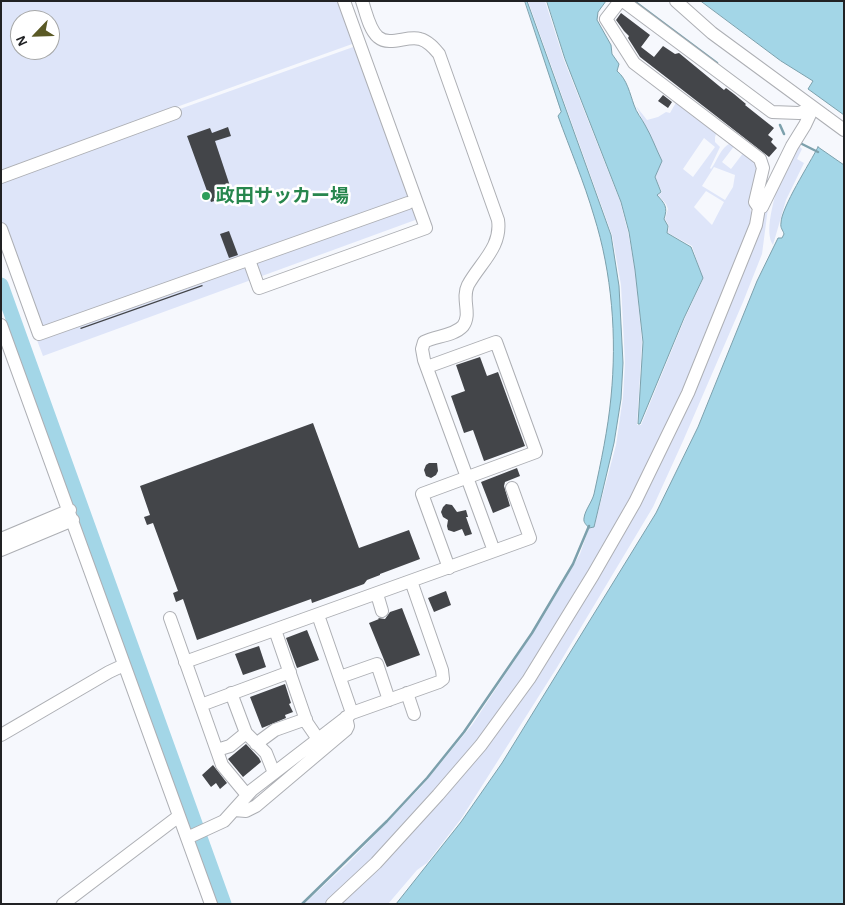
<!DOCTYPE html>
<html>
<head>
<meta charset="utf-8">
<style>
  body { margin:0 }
  #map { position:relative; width:845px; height:905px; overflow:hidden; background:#f6f8fd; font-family:"Alegreya Sans",sans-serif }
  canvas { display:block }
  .frame { position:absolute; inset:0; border:2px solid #212224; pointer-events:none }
  .north { position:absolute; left:10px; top:10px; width:50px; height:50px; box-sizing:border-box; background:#fff; border:1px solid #a6a7a7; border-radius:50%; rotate:246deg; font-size:14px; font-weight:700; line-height:20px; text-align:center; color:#212224 }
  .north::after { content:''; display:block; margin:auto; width:18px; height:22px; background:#5a5925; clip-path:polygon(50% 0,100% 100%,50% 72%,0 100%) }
</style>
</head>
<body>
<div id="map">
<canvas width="845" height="905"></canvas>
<div class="frame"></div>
<div class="north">N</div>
</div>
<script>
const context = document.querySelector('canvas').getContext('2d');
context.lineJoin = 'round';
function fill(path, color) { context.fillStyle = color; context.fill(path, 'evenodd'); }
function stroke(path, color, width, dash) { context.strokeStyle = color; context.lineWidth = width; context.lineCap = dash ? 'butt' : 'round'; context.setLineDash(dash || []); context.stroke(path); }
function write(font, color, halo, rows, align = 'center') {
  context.font = font + ' "Alegreya Sans","Noto Sans JP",sans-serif'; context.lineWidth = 5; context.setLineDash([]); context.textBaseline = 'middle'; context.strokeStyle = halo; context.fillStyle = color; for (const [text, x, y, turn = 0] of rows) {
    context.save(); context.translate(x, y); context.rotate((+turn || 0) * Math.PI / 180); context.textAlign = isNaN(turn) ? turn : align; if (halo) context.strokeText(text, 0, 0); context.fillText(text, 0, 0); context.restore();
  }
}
fill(new Path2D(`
  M 1,1 L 340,1 L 355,43 L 1,170 ZM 20,20 L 50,20 L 50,50 L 20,50 Z
  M 528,1 L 545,1 L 564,60 L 620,201 L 628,232 L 635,270 L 642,342 L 637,425 L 641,425 L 685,318 L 703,279 L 692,246 L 668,233 L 669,226 L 665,219 L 668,209 L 666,204 L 658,195 L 662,192 L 655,177 L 662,161 L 636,106 L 647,120 L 658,117 L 666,112 L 670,113 L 678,99 L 689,107 L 692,116 L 710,123 L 718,129 L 715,137 L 715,142 L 720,147 L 710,168 L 711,169 C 718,160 721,145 734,142 L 759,161 L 761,167 L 750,207 L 751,212 L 755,216 L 707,336 L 665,436 L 612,539 L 544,649 L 482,741 L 416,816 L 328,904 L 304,904 L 347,864 L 421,787 L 472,725 L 542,619 L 580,554 L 589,528 L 594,527 L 616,445 L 623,397 L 625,363 L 621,285 L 612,235 ZM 704,138 L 715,147 L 693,177 L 683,169 ZM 735,145 L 744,152 L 731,169 L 722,162 ZM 714,167 L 735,175 L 733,187 L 725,200 L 702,186 ZM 706,191 L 724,202 L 712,225 L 694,207 Z
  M 356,46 L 418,219 L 43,356 L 1,245 L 1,173 Z
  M 801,140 L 803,142 L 800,147 L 802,149 L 797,159 L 804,163 L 786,200 L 773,245 C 764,232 774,202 777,187 C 780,174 794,153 801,140 Z
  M 766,205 L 768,208 L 762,254 L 743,302 L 683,441 L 653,507 L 556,669 L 461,819 L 427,863 L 417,870 L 388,904 L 336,904 L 457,779 L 638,506 Z`), '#dee5f9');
const water = new Path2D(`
  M 525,1 L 527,1 L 611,235 L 619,286 L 623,363 L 621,399 L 614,443 L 594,527 L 589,528 C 587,525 583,523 584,518 C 585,510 592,502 594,494 C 601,462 608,429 611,397 C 617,337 612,273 594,216 C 584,182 570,149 558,116 L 561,112 Z
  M 547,1 L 606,1 L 598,12 L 597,20 L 611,45 L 612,54 L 619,64 L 617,71 C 627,79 630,94 634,105 C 636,112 642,119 645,125 C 652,137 656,149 662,161 L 655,177 L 661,192 L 657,195 C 665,204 668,207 664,219 L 668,226 L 667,233 L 691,247 L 703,278 L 684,318 L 640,424 L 638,424 L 643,342 L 635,270 L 629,232 L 621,202 L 565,59 Z
  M 701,1 L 844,1 L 844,115 L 808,89 L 813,81 L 781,61 Z
  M 818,147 L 844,165 L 844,904 L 396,904 L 461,822 L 502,763 L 656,513 L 698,427 L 757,281 L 778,238 L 782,238 L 784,234 C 783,230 780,228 781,223 C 781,208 810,163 818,147 Z`);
fill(water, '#a3d6e7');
stroke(water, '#7ca0ac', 1);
stroke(new Path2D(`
  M 634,1 L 717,63
  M 780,125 L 784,134
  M 802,144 L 818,152
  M 78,512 L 82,511
  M 188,815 L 191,813
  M 302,904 L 387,821 L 427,778 L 464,732 L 532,633 L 573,564 L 589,526`), '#7ca0ac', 2.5);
stroke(new Path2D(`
  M 1,285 L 224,904`), '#a3d6e7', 15);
fill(new Path2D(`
  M 621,13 L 650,35 L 641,47 L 654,57 L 663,46 L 675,54 L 679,53 L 724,90 L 726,88 L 734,94 L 746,104 L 745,105 L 774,128 L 768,135 L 773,139 L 771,142 L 777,148 L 769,157 L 640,57 L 628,38 L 629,36 L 624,31 L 616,20 Z
  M 663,95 L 672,102 L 668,108 L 658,101 Z
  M 228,127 L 231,136 L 215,141 L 234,198 L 219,203 L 218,200 L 211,202 L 187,136 L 210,128 L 212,133 Z
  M 229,231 L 238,255 L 229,258 L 220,234 Z
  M 202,285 L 203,286 L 81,329 L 80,328 Z
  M 480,357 L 487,376 L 498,372 L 525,446 L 484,461 L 473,430 L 464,433 L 451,396 L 465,391 L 456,365 Z
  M 313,423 L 359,548 L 409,530 L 420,559 L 380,574 L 380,575 L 367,580 L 364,584 L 312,603 L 311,599 L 197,640 L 183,599 L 176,602 L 173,593 L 178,591 L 153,523 L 147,525 L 144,517 L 150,515 L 140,486 Z
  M 437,463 L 438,471 L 436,475 L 431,478 L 426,476 L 424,470 L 426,465 L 429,463 Z
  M 517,468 L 520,476 L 505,482 L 504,486 L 510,506 L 493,513 L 481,482 Z
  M 446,504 L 452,505 L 457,512 L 466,510 L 468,517 L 466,517 L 472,534 L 465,536 L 462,529 L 454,532 L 448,530 L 447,526 L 448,520 L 443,517 L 441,512 L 443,507 Z
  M 446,591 L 451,605 L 434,612 L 428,598 Z
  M 402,608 L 420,655 L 387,667 L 369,623 L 379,619 L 378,618 L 385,619 L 390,612 Z
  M 307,630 L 319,660 L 297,668 L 286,638 Z
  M 259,646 L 266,667 L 243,675 L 235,654 Z
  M 285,684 L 291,703 L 289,704 L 293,712 L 285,715 L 286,718 L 262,728 L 250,697 Z
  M 246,744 L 259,758 L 261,762 L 243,777 L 228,759 Z
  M 213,765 L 227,783 L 220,789 L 216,783 L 211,787 L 202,775 Z`), '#434549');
const minor = new Path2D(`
  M 620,1 L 606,19 L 634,63 L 760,159 L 763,168 L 755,202 L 759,208 L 762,207 L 792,146 L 805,125 L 813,108
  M 623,1 L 772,112 L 799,113 L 813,108
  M 676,1 L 712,33 L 844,130
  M 1,177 L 175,113
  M 1,229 L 39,334 L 408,203
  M 249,260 L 259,288 L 426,228 L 344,1
  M 1,325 L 211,904
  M 427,367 L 496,342 L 536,452 L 422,494 L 449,568
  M 1,539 L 70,510
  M 1,550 L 73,520
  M 494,551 L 530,538 L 512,488
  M 377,594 L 382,611
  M 318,615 L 352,713
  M 170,618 L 222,765 L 247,795
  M 275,630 L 307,723 L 318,739
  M 185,662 L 494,551 L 424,360 L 422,349 L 424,342 C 435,336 454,336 463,326 C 472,314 461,299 468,285 C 480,263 502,247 498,220 L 439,54 C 434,48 428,41 420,39 C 407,35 390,47 378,37 C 369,29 366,12 362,1
  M 340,677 L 377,664 L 389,700
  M 231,693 L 246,733 L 266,753 L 274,773
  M 407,693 L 414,714
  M 201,705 L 290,672
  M 1,735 L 109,672 L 124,665
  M 256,744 L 275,730 L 306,719
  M 217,750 L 230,746 L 246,733
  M 234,810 L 246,811 L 256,806 L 346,730 L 348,726 L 346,717
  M 187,838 L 224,821 L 252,790 L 352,713 L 439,682 L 443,679 L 442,670 L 411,581
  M 63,904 L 179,816
  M 332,904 L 376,863 L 438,795 L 481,745 L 529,679 L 593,575 L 635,502 L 688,393 L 756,225 L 759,208`);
stroke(minor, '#adafb4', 14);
stroke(minor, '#fff', 12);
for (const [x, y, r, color] of [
  [206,196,5,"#2e9e5b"]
]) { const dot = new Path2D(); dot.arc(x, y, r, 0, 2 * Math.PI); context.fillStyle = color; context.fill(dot); stroke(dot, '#fff', 2); }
write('bold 19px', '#27864d', '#fff', [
  ["政田サッカー場",216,196]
], 'left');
</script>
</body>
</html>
